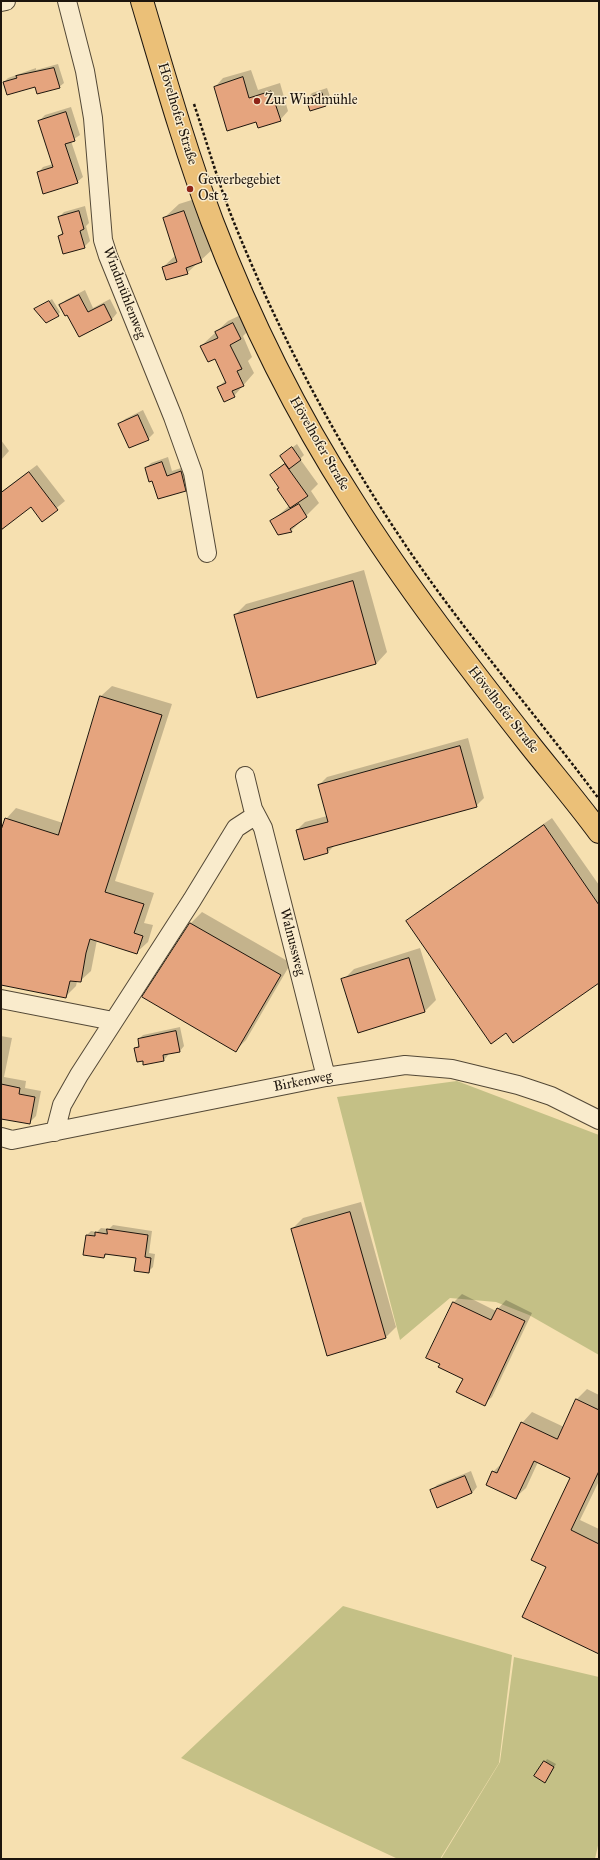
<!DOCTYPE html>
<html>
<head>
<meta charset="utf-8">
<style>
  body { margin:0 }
  #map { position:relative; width:600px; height:1860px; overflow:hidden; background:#f6e0b0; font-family:"IM FELL Great Primer",serif }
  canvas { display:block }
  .frame { position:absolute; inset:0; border:2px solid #1d150d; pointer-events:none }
</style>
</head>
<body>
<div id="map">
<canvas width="600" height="1860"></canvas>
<div class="frame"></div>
</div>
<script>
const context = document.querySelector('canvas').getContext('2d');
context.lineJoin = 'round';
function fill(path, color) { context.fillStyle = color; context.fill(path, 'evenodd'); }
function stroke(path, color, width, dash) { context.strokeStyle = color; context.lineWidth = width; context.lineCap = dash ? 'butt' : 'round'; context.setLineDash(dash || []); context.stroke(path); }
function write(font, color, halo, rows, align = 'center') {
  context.font = font + ' "IM FELL Great Primer",serif'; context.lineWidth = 3; context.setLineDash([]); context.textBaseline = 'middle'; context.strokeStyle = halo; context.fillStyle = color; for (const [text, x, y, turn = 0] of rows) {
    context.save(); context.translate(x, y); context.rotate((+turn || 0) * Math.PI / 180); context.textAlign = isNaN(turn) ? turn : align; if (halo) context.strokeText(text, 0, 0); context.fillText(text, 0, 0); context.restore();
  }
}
fill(new Path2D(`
  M 457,1081 L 599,1135 L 599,1355 L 529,1315 L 496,1302 L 450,1298 L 400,1340 L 337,1097 Z
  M 343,1606 L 512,1655 L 499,1763 L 440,1859 L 398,1859 L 181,1758 Z
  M 514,1657 L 599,1677 L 599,1841 L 595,1859 L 441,1859 L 500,1762 Z`), '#c4c086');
fill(new Path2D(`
  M 58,64 L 64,83 L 59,87 L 4,82 L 8,78 L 36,68 L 36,70 Z
  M 251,70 L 258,90 L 280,83 L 288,111 L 280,120 L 257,120 L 215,87 L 223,78 Z
  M 327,88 L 331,99 L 325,105 L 307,99 L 312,93 Z
  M 71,107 L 80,135 L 71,141 L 83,177 L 77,182 L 38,173 L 43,167 L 53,164 L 39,121 L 45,115 Z
  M 198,198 L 215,247 L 187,273 L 163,267 L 176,255 L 164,218 L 179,204 Z
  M 85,206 L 89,223 L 86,226 L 90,241 L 84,247 L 59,236 L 63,232 L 59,217 L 64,212 Z
  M 85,290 L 93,308 L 110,299 L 117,313 L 112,319 L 79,336 L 67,313 L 60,305 L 66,300 Z
  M 52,299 L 60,312 L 58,315 L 36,309 Z
  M 245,313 L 252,327 L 243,336 L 252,357 L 248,361 L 254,373 L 234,396 L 218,387 L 226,380 L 215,358 L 201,346 L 228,321 Z
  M 143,410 L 154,433 L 148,439 L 120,424 L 125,419 Z
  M 1,440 L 9,451 L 1,460 Z
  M 297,444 L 304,455 L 300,459 L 318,484 L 311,491 L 319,503 L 291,531 L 278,534 L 272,521 L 290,505 L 271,475 L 286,462 L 281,456 Z
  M 168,457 L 172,471 L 187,466 L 191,485 L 185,490 L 153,480 L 146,468 L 151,463 Z
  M 37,465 L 65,501 L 42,520 L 31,505 L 1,528 L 1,492 Z
  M 364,570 L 387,652 L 376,664 L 235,615 L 246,604 Z
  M 112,686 L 172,704 L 115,881 L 154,893 L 144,923 L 153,925 L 148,942 L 137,952 L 97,940 L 91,971 L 80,981 L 77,981 L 76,986 L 66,996 L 1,984 L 1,833 L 6,819 L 16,808 L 63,823 L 101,696 Z
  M 468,738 L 484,798 L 476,806 L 335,845 L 328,852 L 297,830 L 305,822 L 327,816 L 319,785 L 327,777 Z
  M 552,818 L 599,885 L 599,982 L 506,1032 L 407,922 L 416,913 Z
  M 202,912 L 291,963 L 246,1040 L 235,1051 L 190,924 Z
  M 420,948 L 436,1000 L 425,1011 L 358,1031 L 343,980 L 354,969 Z
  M 180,1027 L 184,1046 L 180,1051 L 168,1053 L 168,1055 L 164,1060 L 143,1060 L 136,1048 L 140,1044 L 139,1039 L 143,1035 Z
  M 1,1036 L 12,1038 L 4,1077 L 26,1081 L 25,1088 L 41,1091 L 36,1116 L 29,1123 L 1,1118 Z
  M 361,1202 L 396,1327 L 385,1338 L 292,1229 L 303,1218 Z
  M 113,1225 L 152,1231 L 149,1253 L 155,1254 L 153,1267 L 148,1272 L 137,1257 L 108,1253 L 104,1257 L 86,1236 L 91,1231 L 97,1232 L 101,1228 L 109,1229 Z
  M 462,1294 L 496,1311 L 506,1300 L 532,1313 L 492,1397 L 484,1404 L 464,1378 L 427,1357 L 454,1302 Z
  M 587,1389 L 599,1395 L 599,1481 L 580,1520 L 599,1529 L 599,1653 L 547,1567 L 571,1477 L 538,1462 L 526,1488 L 515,1498 L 493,1472 L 504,1461 L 522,1423 L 532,1412 L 564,1427 L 577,1399 Z
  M 471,1471 L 477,1487 L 472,1493 L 438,1507 L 431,1491 L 437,1485 Z
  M 547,1759 L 556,1764 L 547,1779 L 536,1776 Z`), '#0003');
const building = new Path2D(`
  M 54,68 L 60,88 L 37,94 L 35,87 L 7,95 L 3,82 L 17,78 L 16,76 Z
  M 243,77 L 249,98 L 271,91 L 281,121 L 258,128 L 256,122 L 227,131 L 214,87 Z
  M 322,93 L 326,106 L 310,111 L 306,99 Z
  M 66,112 L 75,141 L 65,144 L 78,183 L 43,194 L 37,172 L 53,167 L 38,121 Z
  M 79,211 L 84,229 L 80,231 L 85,248 L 63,254 L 58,236 L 63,234 L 58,217 Z
  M 184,211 L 202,262 L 186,268 L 188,274 L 166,280 L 162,267 L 177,262 L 163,218 Z
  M 79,295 L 88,312 L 104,304 L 112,320 L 79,337 L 67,315 L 65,316 L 59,305 Z
  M 49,301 L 59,316 L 46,323 L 34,309 Z
  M 233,323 L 241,339 L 230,345 L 242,369 L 237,371 L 244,386 L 232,391 L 235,397 L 224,402 L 217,387 L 226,383 L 215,359 L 208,362 L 200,346 L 218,338 L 215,332 Z
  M 138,415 L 149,440 L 129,448 L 118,424 Z
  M 292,447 L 301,460 L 289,469 L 280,456 Z
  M 162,462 L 167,476 L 181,471 L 186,491 L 158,499 L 152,481 L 149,482 L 145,468 Z
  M 285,464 L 308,496 L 290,508 L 277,489 L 279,488 L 270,475 Z
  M 29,472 L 58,510 L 42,522 L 31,507 L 1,530 L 1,493 Z
  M 299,504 L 307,517 L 290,529 L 292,532 L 278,535 L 270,521 Z
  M 353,581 L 376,664 L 257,698 L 234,615 Z
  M 100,696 L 162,715 L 105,892 L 144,904 L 134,933 L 143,936 L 137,954 L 90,939 L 86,953 L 81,982 L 70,981 L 66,998 L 1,985 L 1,830 L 5,818 L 58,835 Z
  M 460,746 L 477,807 L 327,848 L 328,853 L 304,860 L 296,830 L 328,822 L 318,785 Z
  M 544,825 L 599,905 L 599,983 L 513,1043 L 506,1033 L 491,1044 L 406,921 Z
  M 190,923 L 281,975 L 236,1052 L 142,997 Z
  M 409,958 L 425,1012 L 358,1033 L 341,979 Z
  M 176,1031 L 180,1052 L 163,1055 L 164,1061 L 143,1065 L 143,1061 L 137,1062 L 134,1048 L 139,1047 L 138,1039 Z
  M 1,1084 L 20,1088 L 19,1094 L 35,1097 L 30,1124 L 1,1119 Z
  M 350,1212 L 386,1338 L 327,1356 L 291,1229 Z
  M 107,1229 L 148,1235 L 145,1257 L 151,1258 L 149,1273 L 134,1271 L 136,1258 L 105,1254 L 104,1258 L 83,1255 L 86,1235 L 95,1236 L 95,1232 L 107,1234 Z
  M 453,1302 L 491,1320 L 497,1308 L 525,1321 L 485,1406 L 456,1392 L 463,1379 L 438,1367 L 440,1364 L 426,1358 Z
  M 576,1399 L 599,1410 L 599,1471 L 571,1530 L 599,1544 L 599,1654 L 522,1617 L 546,1567 L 531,1560 L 570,1478 L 534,1461 L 516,1499 L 486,1485 L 492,1471 L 497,1473 L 521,1422 L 557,1439 Z
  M 465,1476 L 472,1493 L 437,1508 L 430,1490 Z
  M 544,1761 L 554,1767 L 545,1783 L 534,1776 Z`);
fill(building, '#e5a47e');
stroke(building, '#1d150d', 1);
const minor = new Path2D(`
  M 67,1 L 85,71 L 93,118 L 103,240 L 108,256 L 173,417 L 193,473 L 207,553
  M 1,2 L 6,1
  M 245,776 L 253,809 L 263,828 L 326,1077
  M 1,999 L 113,1021
  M 55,1132 L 62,1105 L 79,1075 L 192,900 L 236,828 L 256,815
  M 1,1137 L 12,1140 L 326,1077 L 405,1065 L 452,1069 L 518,1085 L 551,1096 L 599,1120`);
const major = new Path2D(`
  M 142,1 C 164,75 185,149 212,221 C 249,318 296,413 352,500 C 406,586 468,666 530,745 C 553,774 577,802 599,832`);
stroke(minor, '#534836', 20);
stroke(major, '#1d150d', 24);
stroke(new Path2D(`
  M 194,104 C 207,143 218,182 233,220 C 278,332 335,440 402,540 C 462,630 534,712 599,799`), '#1d150d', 2.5, [3, 2]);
stroke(minor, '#f9ebcc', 18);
stroke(major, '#ebc078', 22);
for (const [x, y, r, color] of [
  [257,101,4,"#8f2418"],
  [190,189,4,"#8f2418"]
]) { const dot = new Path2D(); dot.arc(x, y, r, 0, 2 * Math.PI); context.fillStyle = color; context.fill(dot); stroke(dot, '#f9ebcc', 1.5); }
write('14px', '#1d150d', '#f9ebcc', [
  ["Zur Windmühle",265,101],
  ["Gewerbegebiet",198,181],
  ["Ost 2",198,197]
], 'left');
write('14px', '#1d150d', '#f9ebcc', [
  ["Hövelhofer Straße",177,114,73],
  ["Windmühlenweg",124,293,69],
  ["Hövelhofer Straße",319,444,60],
  ["Hövelhofer Straße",503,710,52],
  ["Walnussweg",292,942,76],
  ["Birkenweg",303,1082,-11]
]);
</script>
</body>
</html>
